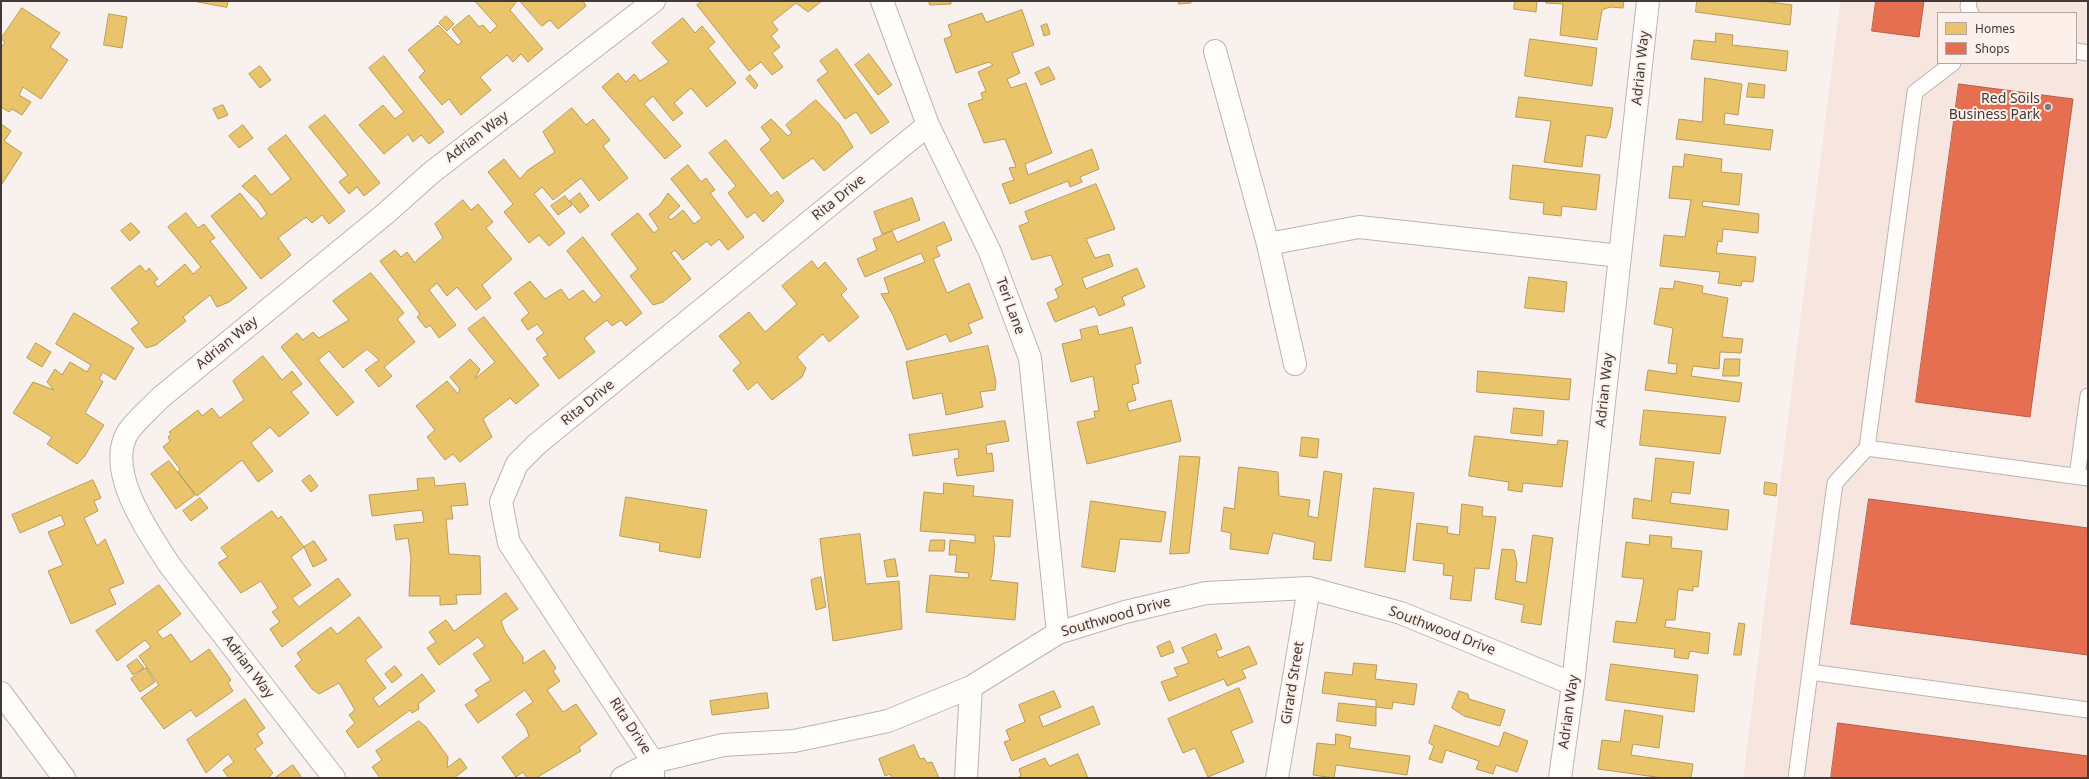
<!DOCTYPE html>
<html>
<head>
<meta charset="utf-8">
<style>
  body { margin:0 }
  #map { position:relative; width:2089px; height:779px; overflow:hidden; background:#f9f1ee; font-family:"Noto Sans",sans-serif }
  canvas { display:block }
  .frame { position:absolute; inset:0; border:2px solid #413a38; pointer-events:none }
  .legend { position:absolute; left:1937px; top:12px; width:140px; height:52px; box-sizing:border-box; background:#fdefea; border:1px solid #b2a7a3; margin:0; padding:5px 7px; list-style:none; font-size:12px; color:#413a38 }
  .legend li { display:flex; align-items:center; gap:8px; height:20px }
  .legend b { width:20px; border:1px solid #b2a7a3 }
</style>
</head>
<body>
<div id="map">
<canvas width="2089" height="779"></canvas>
<div class="frame"></div>
<ul class="legend">
<li><b style="height:11px;background:#e9c46a"></b>Homes</li>
<li><b style="height:11px;background:#e76f51"></b>Shops</li>
</ul>
</div>
<script>
const context = document.querySelector('canvas').getContext('2d');
context.lineJoin = 'round';
function fill(path, color) { context.fillStyle = color; context.fill(path, 'evenodd'); }
function stroke(path, color, width, dash) { context.strokeStyle = color; context.lineWidth = width; context.lineCap = dash ? 'butt' : 'round'; context.setLineDash(dash || []); context.stroke(path); }
function write(font, color, halo, rows, align = 'center') {
  context.font = font + ' "Noto Sans",sans-serif'; context.lineWidth = 4; context.setLineDash([]); context.textBaseline = 'middle'; context.strokeStyle = halo; context.fillStyle = color; for (const [text, x, y, turn = 0] of rows) {
    context.save(); context.translate(x, y); context.rotate((+turn || 0) * Math.PI / 180); context.textAlign = isNaN(turn) ? turn : align; if (halo) context.strokeText(text, 0, 0); context.fillText(text, 0, 0); context.restore();
  }
}
fill(new Path2D(`
  M 1840,1 L 2088,1 L 2088,778 L 1743,778 ZM 1938,13 L 2076,13 L 2076,63 L 1938,63 Z`), '#f7e6df');
const homes = new Path2D(`
  M 193,1 L 228,1 L 227,7 Z
  M 475,1 L 517,1 L 510,10 L 543,49 L 528,62 L 521,54 L 513,62 L 507,55 L 480,77 L 491,90 L 461,115 L 449,99 L 442,105 L 419,77 L 425,71 L 408,50 L 438,25 L 458,45 L 462,42 L 452,29 L 469,15 L 479,27 L 483,25 L 490,33 L 497,26 Z
  M 520,1 L 583,1 L 586,6 L 558,29 L 550,20 L 542,26 Z
  M 703,1 L 822,1 L 808,12 L 796,3 L 772,22 L 778,30 L 771,36 L 780,47 L 772,53 L 783,67 L 772,75 L 761,62 L 749,71 L 697,5 Z
  M 929,1 L 951,1 L 951,4 L 930,5 Z
  M 1178,1 L 1191,1 L 1191,3 L 1179,4 Z
  M 1515,1 L 1537,1 L 1536,12 L 1514,9 Z
  M 1546,1 L 1624,1 L 1623,8 L 1610,7 L 1602,10 L 1597,40 L 1560,35 L 1563,4 L 1546,3 Z
  M 1697,1 L 1762,1 L 1792,5 L 1790,25 L 1696,12 Z
  M 22,8 L 60,33 L 50,47 L 68,60 L 41,99 L 23,87 L 19,95 L 31,102 L 22,115 L 12,109 L 9,112 L 1,107 L 1,48 L 5,42 L 1,39 Z
  M 1022,10 L 1034,45 L 1012,53 L 1020,73 L 1007,79 L 1011,88 L 1026,83 L 1052,153 L 1025,164 L 1028,175 L 1092,149 L 1099,169 L 1080,177 L 1082,182 L 1070,187 L 1068,181 L 1010,204 L 1002,184 L 1014,180 L 1009,168 L 1016,167 L 1005,139 L 984,143 L 968,104 L 983,99 L 981,93 L 986,91 L 978,72 L 993,65 L 989,62 L 956,73 L 944,39 L 952,36 L 948,25 L 982,13 L 986,22 Z
  M 109,14 L 127,17 L 122,48 L 104,45 Z
  M 446,16 L 454,24 L 447,31 L 439,23 Z
  M 683,18 L 695,33 L 702,26 L 715,42 L 708,48 L 736,83 L 707,107 L 691,88 L 674,103 L 683,113 L 673,121 L 653,96 L 644,104 L 681,146 L 665,159 L 602,87 L 618,73 L 626,82 L 634,74 L 640,81 L 669,62 L 652,43 Z
  M 1047,24 L 1050,34 L 1044,36 L 1041,26 Z
  M 1716,33 L 1733,35 L 1732,45 L 1788,51 L 1786,71 L 1691,59 L 1694,40 L 1715,42 Z
  M 1530,39 L 1597,48 L 1592,86 L 1525,76 Z
  M 837,49 L 889,122 L 871,134 L 856,112 L 845,119 L 817,80 L 828,72 L 820,61 Z
  M 869,54 L 892,85 L 878,95 L 855,65 Z
  M 384,56 L 444,132 L 429,144 L 421,135 L 413,142 L 408,134 L 384,154 L 359,125 L 383,105 L 395,119 L 404,112 L 369,68 Z
  M 260,66 L 271,80 L 260,88 L 249,74 Z
  M 1049,67 L 1055,79 L 1041,85 L 1035,73 Z
  M 750,75 L 758,85 L 755,89 L 746,79 Z
  M 1705,78 L 1742,84 L 1738,115 L 1725,113 L 1724,124 L 1773,130 L 1770,150 L 1676,139 L 1679,119 L 1702,122 Z
  M 1749,83 L 1765,85 L 1764,98 L 1747,97 Z
  M 1519,97 L 1613,108 L 1610,128 L 1606,138 L 1586,135 L 1582,167 L 1544,162 L 1551,121 L 1516,117 Z
  M 816,100 L 839,124 L 853,147 L 824,171 L 813,158 L 783,179 L 760,149 L 771,140 L 761,127 L 771,119 L 788,136 L 792,133 L 786,125 Z
  M 223,105 L 228,115 L 218,119 L 213,109 Z
  M 572,108 L 586,125 L 593,119 L 610,140 L 603,146 L 628,178 L 599,201 L 581,178 L 553,200 L 542,187 L 534,194 L 565,233 L 549,246 L 539,235 L 529,243 L 504,212 L 513,204 L 488,172 L 504,159 L 520,179 L 528,170 L 555,152 L 543,132 Z
  M 325,115 L 380,183 L 364,196 L 357,187 L 349,194 L 339,182 L 348,175 L 309,127 Z
  M 1,124 L 11,131 L 4,141 L 22,153 L 2,184 Z
  M 243,125 L 253,138 L 239,148 L 229,136 Z
  M 286,135 L 345,211 L 329,224 L 322,215 L 312,223 L 306,217 L 278,238 L 291,255 L 261,279 L 211,216 L 240,193 L 261,219 L 267,214 L 259,202 L 242,186 L 255,175 L 271,195 L 291,179 L 268,149 Z
  M 726,140 L 771,196 L 777,191 L 784,201 L 763,222 L 755,212 L 747,218 L 728,193 L 736,186 L 709,153 Z
  M 1685,154 L 1722,159 L 1721,172 L 1742,174 L 1739,205 L 1703,201 L 1702,206 L 1759,214 L 1758,233 L 1723,229 L 1722,242 L 1718,241 L 1716,253 L 1756,257 L 1753,282 L 1742,281 L 1741,286 L 1718,283 L 1720,272 L 1660,266 L 1664,235 L 1685,237 L 1691,200 L 1669,198 L 1673,166 L 1683,167 Z
  M 688,165 L 701,182 L 706,178 L 715,190 L 710,193 L 744,237 L 728,250 L 719,239 L 711,246 L 707,241 L 683,260 L 675,250 L 671,253 L 691,279 L 663,302 L 653,305 L 630,276 L 638,269 L 611,234 L 638,213 L 654,233 L 659,229 L 649,214 L 660,205 L 668,193 L 680,206 L 668,217 L 671,220 L 683,210 L 694,224 L 702,218 L 671,179 Z
  M 1513,165 L 1600,175 L 1596,210 L 1562,206 L 1561,216 L 1543,214 L 1544,203 L 1510,199 Z
  M 1096,184 L 1115,229 L 1086,239 L 1095,258 L 1109,254 L 1113,266 L 1082,278 L 1086,289 L 1137,268 L 1145,287 L 1122,297 L 1125,305 L 1099,316 L 1095,306 L 1055,322 L 1047,303 L 1059,298 L 1055,289 L 1063,285 L 1051,255 L 1032,260 L 1019,226 L 1029,222 L 1025,212 Z
  M 580,193 L 589,206 L 580,213 L 570,201 Z
  M 565,196 L 572,205 L 558,215 L 551,206 Z
  M 912,198 L 920,220 L 882,234 L 874,212 Z
  M 463,200 L 471,210 L 478,204 L 493,222 L 486,228 L 512,259 L 482,285 L 491,298 L 476,310 L 457,287 L 447,296 L 437,283 L 429,290 L 456,325 L 439,338 L 430,325 L 426,328 L 417,317 L 420,314 L 380,261 L 395,250 L 401,257 L 407,252 L 415,263 L 418,259 L 443,238 L 435,224 Z
  M 186,213 L 198,228 L 204,224 L 215,238 L 210,241 L 247,288 L 229,302 L 217,307 L 210,295 L 183,317 L 186,321 L 156,345 L 146,348 L 131,329 L 139,323 L 111,288 L 140,265 L 146,272 L 149,268 L 158,279 L 154,282 L 158,287 L 185,264 L 193,274 L 201,267 L 168,227 Z
  M 944,222 L 952,240 L 936,247 L 940,256 L 933,259 L 947,293 L 969,283 L 983,318 L 968,324 L 972,333 L 950,342 L 946,334 L 907,350 L 893,315 L 881,294 L 889,293 L 884,278 L 925,262 L 921,253 L 865,277 L 857,259 L 877,250 L 873,239 L 892,231 L 897,242 Z
  M 131,223 L 140,232 L 130,241 L 121,231 Z
  M 583,237 L 642,313 L 626,326 L 621,320 L 612,326 L 607,320 L 584,338 L 595,352 L 559,379 L 543,358 L 548,355 L 536,339 L 544,333 L 537,324 L 528,330 L 521,320 L 529,313 L 514,293 L 530,281 L 545,299 L 561,289 L 569,300 L 583,290 L 594,303 L 602,296 L 567,251 Z
  M 812,261 L 818,269 L 825,262 L 847,289 L 841,295 L 859,317 L 829,342 L 823,334 L 797,357 L 806,368 L 802,377 L 772,400 L 757,382 L 748,390 L 733,370 L 741,363 L 719,336 L 749,312 L 765,332 L 797,304 L 782,286 Z
  M 371,273 L 404,313 L 397,319 L 415,342 L 384,367 L 392,376 L 379,387 L 365,370 L 379,360 L 367,349 L 343,368 L 329,351 L 318,360 L 354,402 L 337,416 L 281,347 L 297,333 L 303,340 L 313,332 L 319,338 L 349,320 L 333,301 Z
  M 1529,277 L 1567,282 L 1564,312 L 1525,308 Z
  M 1675,281 L 1703,286 L 1702,293 L 1728,298 L 1722,337 L 1743,339 L 1741,353 L 1720,352 L 1719,369 L 1693,366 L 1691,376 L 1742,383 L 1739,402 L 1645,390 L 1648,370 L 1676,374 L 1677,364 L 1668,363 L 1673,328 L 1654,324 L 1660,288 L 1673,289 Z
  M 74,313 L 134,348 L 115,380 L 103,372 L 99,379 L 103,382 L 85,413 L 104,425 L 84,457 L 77,464 L 47,444 L 52,437 L 13,413 L 33,382 L 54,390 L 47,382 L 55,369 L 62,375 L 70,362 L 87,372 L 91,365 L 56,344 Z
  M 484,317 L 539,385 L 516,404 L 510,398 L 483,419 L 492,437 L 460,462 L 453,454 L 445,460 L 427,437 L 435,430 L 416,406 L 447,381 L 458,394 L 460,389 L 450,377 L 470,359 L 480,369 L 475,379 L 495,362 L 468,329 Z
  M 1097,326 L 1099,335 L 1132,327 L 1141,363 L 1135,365 L 1139,383 L 1132,385 L 1136,400 L 1127,403 L 1129,411 L 1171,400 L 1181,441 L 1087,464 L 1077,422 L 1095,418 L 1094,411 L 1099,411 L 1093,376 L 1071,382 L 1062,344 L 1082,339 L 1080,330 Z
  M 36,343 L 51,352 L 42,367 L 27,358 Z
  M 988,346 L 996,382 L 995,390 L 980,392 L 983,407 L 946,415 L 942,393 L 913,399 L 906,362 Z
  M 263,356 L 282,380 L 292,371 L 302,384 L 291,392 L 309,413 L 279,437 L 270,427 L 251,443 L 273,471 L 258,482 L 242,460 L 197,496 L 178,472 L 180,469 L 163,447 L 170,441 L 168,437 L 171,434 L 169,432 L 198,410 L 202,416 L 212,408 L 220,418 L 244,400 L 233,381 Z
  M 1725,359 L 1740,359 L 1739,376 L 1723,376 Z
  M 1478,371 L 1571,379 L 1569,400 L 1477,392 Z
  M 1514,408 L 1544,411 L 1542,436 L 1511,433 Z
  M 1644,410 L 1726,417 L 1720,454 L 1640,445 Z
  M 1005,421 L 1009,441 L 986,445 L 987,454 L 992,453 L 994,471 L 957,476 L 954,459 L 959,458 L 958,449 L 913,456 L 909,435 Z
  M 1475,436 L 1557,445 L 1558,440 L 1568,441 L 1562,487 L 1523,483 L 1522,492 L 1508,490 L 1509,482 L 1469,476 Z
  M 1302,437 L 1319,439 L 1317,458 L 1300,456 Z
  M 1180,456 L 1200,457 L 1189,553 L 1170,554 Z
  M 1656,458 L 1694,462 L 1690,494 L 1672,492 L 1670,503 L 1729,510 L 1727,530 L 1632,518 L 1634,498 L 1651,501 Z
  M 169,461 L 195,495 L 176,509 L 151,474 Z
  M 1239,467 L 1278,472 L 1279,496 L 1310,500 L 1308,516 L 1318,518 L 1324,471 L 1342,474 L 1331,561 L 1313,559 L 1315,542 L 1273,533 L 1268,554 L 1230,549 L 1231,533 L 1221,531 L 1224,507 L 1234,509 Z
  M 310,475 L 318,486 L 311,492 L 302,481 Z
  M 434,478 L 435,486 L 465,483 L 468,505 L 451,506 L 453,519 L 446,519 L 449,554 L 480,556 L 481,594 L 456,595 L 457,604 L 440,605 L 440,596 L 409,596 L 411,558 L 408,538 L 396,540 L 394,525 L 424,522 L 422,510 L 372,516 L 369,495 L 418,490 L 417,479 Z
  M 93,480 L 101,498 L 94,501 L 98,511 L 84,518 L 97,546 L 105,539 L 124,583 L 109,589 L 116,604 L 71,624 L 48,571 L 63,565 L 48,532 L 65,525 L 61,515 L 20,533 L 12,515 Z
  M 1765,482 L 1777,484 L 1776,496 L 1764,494 Z
  M 944,483 L 974,486 L 973,496 L 1013,500 L 1010,537 L 993,536 L 995,545 L 992,575 L 990,580 L 1018,583 L 1015,620 L 926,612 L 930,575 L 968,578 L 969,573 L 955,572 L 957,555 L 949,555 L 950,540 L 975,543 L 975,535 L 920,531 L 924,492 L 943,494 Z
  M 1374,488 L 1414,493 L 1405,572 L 1365,567 Z
  M 626,497 L 707,510 L 700,558 L 659,551 L 660,543 L 620,536 Z
  M 200,498 L 208,508 L 191,521 L 183,511 Z
  M 1091,501 L 1166,512 L 1161,542 L 1120,539 L 1115,572 L 1082,567 Z
  M 1462,504 L 1483,507 L 1482,516 L 1496,517 L 1489,569 L 1475,568 L 1471,601 L 1450,599 L 1453,576 L 1443,575 L 1444,564 L 1413,560 L 1417,523 L 1448,527 L 1447,533 L 1459,535 Z
  M 272,511 L 278,519 L 281,516 L 304,547 L 291,557 L 311,585 L 292,598 L 299,607 L 338,578 L 351,595 L 282,647 L 270,629 L 280,622 L 272,612 L 278,608 L 261,581 L 241,593 L 218,563 L 228,557 L 221,548 Z
  M 860,534 L 866,584 L 899,581 L 902,629 L 833,641 L 820,539 Z
  M 1533,535 L 1553,538 L 1541,625 L 1521,622 L 1524,605 L 1495,599 L 1502,549 L 1514,550 L 1517,563 L 1515,581 L 1526,583 Z
  M 1650,535 L 1672,537 L 1671,548 L 1702,551 L 1698,587 L 1693,586 L 1693,591 L 1678,589 L 1675,620 L 1666,620 L 1665,627 L 1710,633 L 1708,654 L 1690,651 L 1688,659 L 1674,657 L 1675,649 L 1613,642 L 1616,621 L 1636,623 L 1644,579 L 1622,577 L 1626,542 L 1649,545 Z
  M 931,540 L 945,540 L 944,551 L 929,551 Z
  M 314,541 L 327,560 L 313,567 L 304,547 Z
  M 895,559 L 898,576 L 887,577 L 884,561 Z
  M 821,577 L 826,607 L 816,610 L 811,580 Z
  M 159,585 L 181,614 L 157,632 L 163,639 L 171,634 L 191,662 L 209,649 L 231,680 L 228,683 L 233,691 L 196,717 L 191,710 L 164,729 L 141,698 L 159,685 L 139,656 L 151,647 L 145,640 L 117,661 L 96,631 Z
  M 506,593 L 518,609 L 501,621 L 505,632 L 523,657 L 523,664 L 544,650 L 556,668 L 553,671 L 560,681 L 547,690 L 563,712 L 576,704 L 597,734 L 579,747 L 581,751 L 536,778 L 527,778 L 523,772 L 516,777 L 502,757 L 529,736 L 526,728 L 516,714 L 533,702 L 525,690 L 478,723 L 465,705 L 479,696 L 475,690 L 491,680 L 473,654 L 485,646 L 478,637 L 439,665 L 427,648 L 436,642 L 429,632 L 446,620 L 454,631 Z
  M 359,617 L 382,647 L 365,660 L 386,688 L 373,698 L 379,707 L 422,674 L 435,691 L 418,704 L 419,709 L 412,713 L 410,710 L 358,748 L 346,731 L 355,723 L 349,715 L 355,710 L 339,683 L 319,694 L 312,689 L 295,666 L 302,660 L 297,653 L 331,627 L 337,634 Z
  M 1739,623 L 1745,624 L 1741,655 L 1734,655 Z
  M 1216,634 L 1222,649 L 1216,651 L 1219,658 L 1249,646 L 1257,664 L 1242,670 L 1246,678 L 1227,686 L 1224,679 L 1169,701 L 1161,682 L 1178,676 L 1174,668 L 1189,663 L 1182,648 Z
  M 1170,641 L 1174,652 L 1161,657 L 1157,647 Z
  M 137,659 L 144,668 L 133,675 L 127,666 Z
  M 1354,663 L 1377,665 L 1375,679 L 1417,684 L 1414,705 L 1393,702 L 1392,709 L 1376,707 L 1376,700 L 1322,693 L 1325,672 L 1352,675 Z
  M 1611,664 L 1698,675 L 1694,712 L 1606,700 Z
  M 395,666 L 402,675 L 392,683 L 385,674 Z
  M 146,668 L 155,682 L 140,692 L 131,679 Z
  M 1239,688 L 1253,722 L 1231,731 L 1244,762 L 1208,777 L 1195,748 L 1183,753 L 1168,719 Z
  M 1054,691 L 1061,707 L 1039,716 L 1043,727 L 1093,706 L 1100,724 L 1012,761 L 1004,742 L 1010,740 L 1006,730 L 1025,722 L 1019,705 Z
  M 1459,691 L 1468,694 L 1469,699 L 1505,710 L 1500,726 L 1464,716 L 1452,708 Z
  M 767,693 L 769,708 L 712,715 L 710,701 Z
  M 245,699 L 265,728 L 257,734 L 263,743 L 255,749 L 273,773 L 268,778 L 229,778 L 223,770 L 234,762 L 228,754 L 206,773 L 187,740 Z
  M 1339,703 L 1376,707 L 1376,726 L 1337,721 Z
  M 1625,710 L 1663,716 L 1659,748 L 1633,744 L 1631,755 L 1693,764 L 1691,778 L 1663,778 L 1598,769 L 1602,740 L 1620,742 Z
  M 419,721 L 426,727 L 448,757 L 447,768 L 460,758 L 467,768 L 454,778 L 380,778 L 372,767 L 382,760 L 376,751 Z
  M 1435,725 L 1499,747 L 1504,732 L 1528,741 L 1517,772 L 1496,765 L 1493,774 L 1476,769 L 1479,761 L 1446,750 L 1442,763 L 1429,759 L 1434,746 L 1429,743 Z
  M 1336,734 L 1351,737 L 1349,748 L 1410,756 L 1407,775 L 1336,765 L 1334,778 L 1313,775 L 1317,743 L 1335,745 Z
  M 914,745 L 920,759 L 924,758 L 927,763 L 932,762 L 939,778 L 892,778 L 890,774 L 885,776 L 879,759 Z
  M 1078,754 L 1088,778 L 1017,778 L 1021,776 L 1019,769 L 1045,758 L 1049,766 Z
  M 293,765 L 302,778 L 275,778 Z`);
fill(homes, '#e9c46a');
stroke(homes, '#b79b5b', 1);
const shops = new Path2D(`
  M 1876,1 L 1924,1 L 1919,37 L 1872,31 Z
  M 1959,84 L 2073,99 L 2030,417 L 1916,402 Z
  M 1869,499 L 2088,528 L 2088,655 L 1851,624 Z
  M 1838,723 L 2088,756 L 2088,778 L 1831,778 Z`);
fill(shops, '#e76f51');
stroke(shops, '#b55f4a', 1);
const service = new Path2D(`
  M 1969,1 L 1968,7 L 1971,13
  M 2076,51 L 2088,53
  M 1867,448 L 2088,478
  M 2077,476 L 2088,396
  M 1810,672 L 2088,710
  M 1796,778 L 1835,483 L 1867,448 L 1915,92 L 1953,63`);
const minor = new Path2D(`
  M 882,1 L 928,125 L 990,252 L 1030,358 L 1058,633
  M 1215,51 L 1268,244
  M 1295,364 L 1268,244 L 1359,227 L 1620,256
  M 653,777 L 653,762 L 509,543 L 501,502 L 517,464 L 537,444 L 928,125
  M 334,778 L 171,567 C 150,535 104,471 128,432 C 136,420 150,409 160,398 L 385,214 L 431,173 L 654,1
  M 622,778 L 653,762 L 723,745 L 794,741 L 888,721 L 971,687 L 1058,633 L 1125,612 L 1206,593 L 1309,588 L 1401,613 L 1573,684
  M 966,778 L 971,687
  M 1277,778 L 1309,588
  M 1560,778 L 1573,684 L 1648,1`);
const tertiary = new Path2D(`
  M 1,693 L 64,778`);
stroke(service, '#bbb4b2', 17);
stroke(minor, '#bbb4b2', 24);
stroke(tertiary, '#bbb4b2', 24);
stroke(service, '#fefdfc', 15);
stroke(minor, '#fefdfc', 22);
stroke(tertiary, '#fefdfc', 22);
for (const [x, y, r, color] of [
  [2048,107,4,"#817a78"]
]) { const dot = new Path2D(); dot.arc(x, y, r, 0, 2 * Math.PI); context.fillStyle = color; context.fill(dot); stroke(dot, '#fdefea', 1.5); }
write('14px', '#413a38', '#fdefea', [
  ["Adrian Way",1641,68,-84],
  ["Adrian Way",477,137,-37],
  ["Rita Drive",839,198,-39],
  ["Teri Lane",1010,306,70],
  ["Adrian Way",227,343,-39],
  ["Adrian Way",1605,390,-84],
  ["Rita Drive",588,403,-39],
  ["Southwood Drive",1116,617,-16],
  ["Southwood Drive",1442,631,21],
  ["Adrian Way",248,667,53],
  ["Girard Street",1293,683,-81],
  ["Adrian Way",1569,712,-82],
  ["Rita Drive",630,726,57]
]);
write('14px', '#413a38', '#fdefea', [
  ["Red Soils",2040,99],
  ["Business Park",2040,115]
], 'right');
</script>
</body>
</html>
